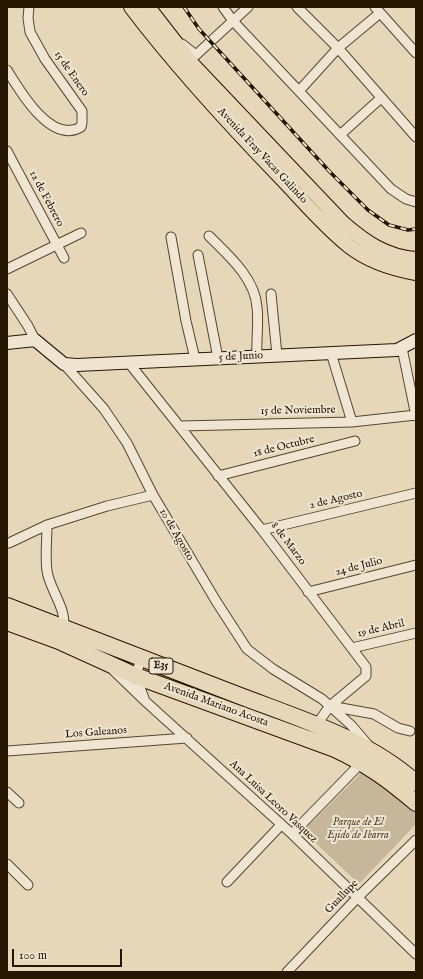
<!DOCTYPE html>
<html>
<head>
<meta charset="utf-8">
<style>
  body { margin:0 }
  #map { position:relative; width:423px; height:979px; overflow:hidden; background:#e7d7b9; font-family:"IM FELL English",serif }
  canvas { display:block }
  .frame { position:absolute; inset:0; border:8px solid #261500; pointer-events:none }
  .scale { position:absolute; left:12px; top:949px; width:110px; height:18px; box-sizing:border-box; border:2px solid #261500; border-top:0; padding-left:5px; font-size:12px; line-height:14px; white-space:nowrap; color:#261500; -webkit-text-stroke:3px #efe5d2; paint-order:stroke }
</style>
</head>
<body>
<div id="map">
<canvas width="423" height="979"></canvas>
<div class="frame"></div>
<div class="scale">100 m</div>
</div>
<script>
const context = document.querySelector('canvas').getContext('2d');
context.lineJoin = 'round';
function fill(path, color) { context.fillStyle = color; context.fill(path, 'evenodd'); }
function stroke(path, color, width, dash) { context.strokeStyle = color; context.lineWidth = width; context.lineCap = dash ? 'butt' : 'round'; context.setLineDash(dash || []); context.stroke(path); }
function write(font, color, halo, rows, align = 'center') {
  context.font = font + ' "IM FELL English",serif'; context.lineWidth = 4; context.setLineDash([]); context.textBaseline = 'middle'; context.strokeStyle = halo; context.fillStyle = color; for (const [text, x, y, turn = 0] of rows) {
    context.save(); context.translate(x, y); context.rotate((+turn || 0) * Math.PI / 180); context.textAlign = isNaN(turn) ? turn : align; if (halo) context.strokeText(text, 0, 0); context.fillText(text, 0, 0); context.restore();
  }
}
fill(new Path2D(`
  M 366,768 L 416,808 L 416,824 L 359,884 L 303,831 Z`), '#c6b69a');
const street = new Path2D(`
  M 223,7 L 233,21 L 391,189 L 406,199 L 416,202
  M 297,7 L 338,48 L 416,137
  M 375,7 L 416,53
  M 182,44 L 196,55 L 248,7
  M 7,70 C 20,91 51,145 81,127 L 82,123 L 82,111 L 45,59 L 30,32 L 28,18 L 29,7
  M 299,91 L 338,48 L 380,13
  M 340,135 L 381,98
  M 7,151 L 64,258
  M 209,236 C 228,255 255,278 257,307 C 259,323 256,340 257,356
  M 171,237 L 186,321 L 195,359
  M 198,255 L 218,358
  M 7,269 L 81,233
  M 7,294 L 28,326 L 35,340
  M 271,294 L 277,355
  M 402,348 L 416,416
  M 331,353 L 352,422
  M 129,363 L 262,530 L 366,667 L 366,676 L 330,706 L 314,728
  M 64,364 L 104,409 L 127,443 L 153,495 L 216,601 L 247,649 L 273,669 L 322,699 L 351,725 L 368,745
  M 180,426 L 352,422 L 416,415
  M 218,476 L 355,441
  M 47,525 C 47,540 45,556 47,571 C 50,591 68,609 63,630
  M 262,530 L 416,493
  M 9,543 L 47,525 L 107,506 L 153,495
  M 308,592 L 416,565
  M 352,648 L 416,633
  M 141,658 L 136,676 L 145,701 L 292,834 L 416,954
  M 113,670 L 143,699
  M 330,706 L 374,714 L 398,728 L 410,731
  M 7,751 L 187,738
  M 7,792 L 19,803
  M 292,834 L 363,761
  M 7,864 L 28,885
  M 227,882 L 281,825
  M 287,972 L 358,897 L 416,840`);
const secondary = new Path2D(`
  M 7,343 L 35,340 L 64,364 L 77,365 L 397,350 L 416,340`);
const primary = new Path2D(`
  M 131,7 C 177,68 230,125 283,180 C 304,202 325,227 349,246 C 368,261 393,269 416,273
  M 148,7 L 193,65 L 343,223 C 365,242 386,257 416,259`);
const highway = new Path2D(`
  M 7,606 C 83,635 159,665 235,694 C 297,718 366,738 416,783
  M 7,622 L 59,641 L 136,676 L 335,749 C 367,764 389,780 416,803`);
stroke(street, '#56462e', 11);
stroke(secondary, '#261500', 14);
stroke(primary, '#261500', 16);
stroke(highway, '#261500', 18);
stroke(street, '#efe5d2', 9);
stroke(secondary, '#efe5d2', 12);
stroke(primary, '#e7d7b9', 14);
stroke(highway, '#e7d7b9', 16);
const rail = new Path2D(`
  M 184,7 L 199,29 L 330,172 L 368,210 L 389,225 L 408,230 L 416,229`);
stroke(rail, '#261500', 3.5);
stroke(rail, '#efe5d2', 2, [6]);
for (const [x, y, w] of [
  [161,666,24]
]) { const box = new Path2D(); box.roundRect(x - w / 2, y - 8, w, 16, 3); context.fillStyle = '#efe5d2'; context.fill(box); stroke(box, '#261500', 1); }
write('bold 10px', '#261500', null, [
  ["E35",161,666]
]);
write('11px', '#261500', '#efe5d2', [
  ["15 de Enero",71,74,55],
  ["Avenida Fray Vacas Galindo",262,156,47],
  ["12 de Febrero",46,199,62],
  ["5 de Junio",241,357,-3],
  ["15 de Noviembre",298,411,-1],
  ["18 de Octubre",284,447,-14],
  ["2 de Agosto",336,500,-13],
  ["10 de Agosto",176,535,60],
  ["8 de Marzo",288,544,53],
  ["24 de Julio",359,567,-14],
  ["19 de Abril",381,629,-13],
  ["Avenida Mariano Acosta",216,705,20],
  ["Los Galeanos",96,733,-4],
  ["Ana Luisa Leoro Vasquez",273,802,43],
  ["Guallupe",342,897,-46]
]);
write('italic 11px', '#56452e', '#efe5d2', [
  ["Parque de El",358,823],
  ["Ejido de Ibarra",358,836]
]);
</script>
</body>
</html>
